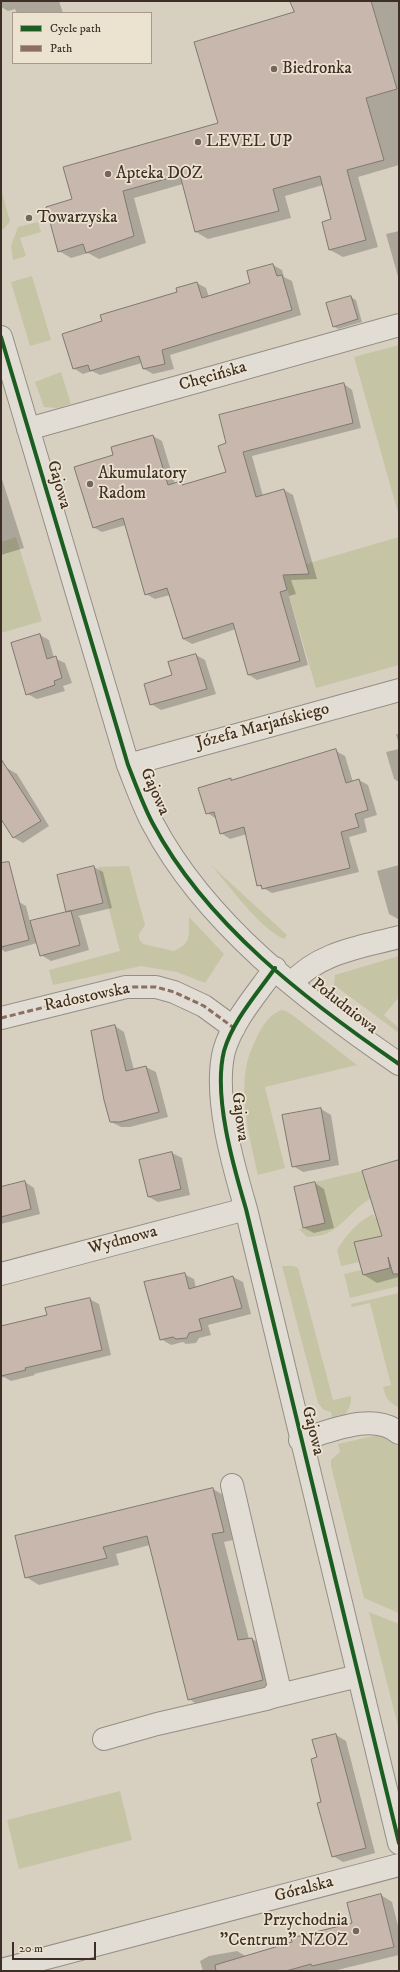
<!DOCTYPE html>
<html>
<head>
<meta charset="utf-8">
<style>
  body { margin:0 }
  #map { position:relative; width:400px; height:1972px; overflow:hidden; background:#d7d0c1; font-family:"IM FELL DW Pica",serif }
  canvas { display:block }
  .frame { position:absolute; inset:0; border:2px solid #3d2f27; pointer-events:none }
  .legend { position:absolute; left:12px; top:12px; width:140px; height:52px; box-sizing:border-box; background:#ece2d0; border:1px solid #a69a8c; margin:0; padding:5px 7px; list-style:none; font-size:12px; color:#3d2f27 }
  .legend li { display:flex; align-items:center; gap:8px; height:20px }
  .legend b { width:20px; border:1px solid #a69a8c }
  .scale { position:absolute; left:12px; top:1942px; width:84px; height:18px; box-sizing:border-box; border:2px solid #3d2f27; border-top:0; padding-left:5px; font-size:12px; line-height:14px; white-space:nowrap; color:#3d2f27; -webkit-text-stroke:3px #ece2d0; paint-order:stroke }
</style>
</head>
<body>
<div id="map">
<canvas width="400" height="1972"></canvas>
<div class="frame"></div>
<ul class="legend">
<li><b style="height:5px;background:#1b5e20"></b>Cycle path</li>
<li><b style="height:5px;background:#8d6e63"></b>Path</li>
</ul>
<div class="scale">20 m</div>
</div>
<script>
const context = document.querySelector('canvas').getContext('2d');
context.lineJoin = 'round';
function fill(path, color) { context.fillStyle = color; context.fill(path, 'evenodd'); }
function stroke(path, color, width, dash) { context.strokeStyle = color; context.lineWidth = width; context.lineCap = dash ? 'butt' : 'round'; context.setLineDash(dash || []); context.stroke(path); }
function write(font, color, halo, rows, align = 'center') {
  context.font = font + ' "IM FELL DW Pica",serif'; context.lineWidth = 3.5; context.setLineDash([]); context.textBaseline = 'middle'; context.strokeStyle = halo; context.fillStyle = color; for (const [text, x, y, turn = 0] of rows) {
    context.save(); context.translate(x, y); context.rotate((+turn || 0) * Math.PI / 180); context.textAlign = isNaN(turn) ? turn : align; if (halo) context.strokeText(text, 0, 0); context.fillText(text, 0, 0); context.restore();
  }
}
fill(new Path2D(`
  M 1,189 L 10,221 L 4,229 L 1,228 Z
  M 38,222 L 41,232 L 20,238 L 26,256 L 13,260 L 11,246 L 18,227 Z
  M 32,276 L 51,340 L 30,346 L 11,282 Z
  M 399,345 L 399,516 L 354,357 Z
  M 61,372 L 71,404 L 57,408 L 44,407 L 35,382 Z
  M 16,537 L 42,621 L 1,633 L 1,542 Z
  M 399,537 L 399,665 L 316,688 L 282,571 Z
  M 211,865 L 287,935 L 284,939 C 260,929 229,885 211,865 Z
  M 129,866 L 145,925 L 139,934 L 139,939 L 143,944 L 174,951 C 193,942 188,935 189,917 L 224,954 L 205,983 L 177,972 L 141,966 L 53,985 L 49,970 L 120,951 L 98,867 Z
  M 399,956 L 399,997 L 384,1015 L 399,1028 L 399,1033 L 334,985 L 335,975 Z
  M 281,1010 L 286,1011 L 295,1017 L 357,1065 L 265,1087 L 285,1168 L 258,1175 C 250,1139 239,1099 247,1063 C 249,1054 253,1045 257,1037 C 262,1026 269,1015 281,1010 Z
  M 362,1171 L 371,1198 C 354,1208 342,1227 326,1234 C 320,1236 313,1236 307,1237 L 299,1229 L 325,1223 L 315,1182 Z
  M 373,1214 L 375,1218 L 381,1219 L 384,1229 L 380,1230 L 387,1257 L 399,1254 L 399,1286 L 350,1298 L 344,1274 L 361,1270 L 359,1262 L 341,1266 L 337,1250 C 347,1234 357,1222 373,1214 Z
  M 282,1266 L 293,1266 L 298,1268 L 333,1400 L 351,1396 C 351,1409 346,1418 332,1420 L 331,1412 L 324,1410 L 318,1403 Z
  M 399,1293 L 399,1408 C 388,1402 386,1398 383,1387 L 391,1385 L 370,1303 L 352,1307 L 351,1304 Z
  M 373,1436 L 383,1436 L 399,1445 L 399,1613 L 364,1598 L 331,1466 L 331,1460 L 340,1452 L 338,1444 Z
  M 369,1612 L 399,1624 L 399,1743 C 397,1735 399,1729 397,1722 Z
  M 120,1791 L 132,1840 L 19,1869 L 7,1820 Z`), '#c5c4a4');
fill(new Path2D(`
  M 1,1 L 59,1 L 63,13 L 17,13 L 15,9 L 8,11 L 1,7 Z
  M 291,1 L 399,1 L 399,165 L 358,177 L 378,247 L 343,257 L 330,250 L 323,223 L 332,220 L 323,185 L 285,196 L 291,218 L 208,239 L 196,232 L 183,184 L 134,198 L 146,243 L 99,259 L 88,253 L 71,258 L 59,251 L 74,200 L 219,124 L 295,13 Z
  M 399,231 L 399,280 L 386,234 Z
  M 273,265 L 282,270 L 284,277 L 292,281 L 301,315 L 170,355 L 174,369 L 153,374 L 144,369 L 142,363 L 100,375 L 92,371 L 83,374 L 73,368 L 103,322 L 178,293 L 197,283 L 206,288 L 209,297 L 251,284 Z
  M 351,297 L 356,300 L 362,322 L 338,329 L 333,326 Z
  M 344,384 L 352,390 L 361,428 L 252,456 L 263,496 L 284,490 L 293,495 L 317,579 L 291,580 L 296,594 L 289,596 L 308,665 L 257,680 L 249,675 L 236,629 L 192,644 L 183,639 L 170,595 L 155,599 L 146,594 L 126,525 L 102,532 L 93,527 L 114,456 L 112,447 L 153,436 L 162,441 L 175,484 L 180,482 L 185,485 L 228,473 L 228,444 Z
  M 1,476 L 24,548 L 1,555 Z
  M 40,635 L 49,640 L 54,658 L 65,663 L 72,683 L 63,686 L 65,691 L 37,699 L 27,694 Z
  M 196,655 L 205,660 L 216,694 L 161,710 L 151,704 L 174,676 Z
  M 396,734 L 399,734 L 399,745 Z
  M 399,749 L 399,782 L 394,779 L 386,752 Z
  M 336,751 L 345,756 L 353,782 L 359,780 L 368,785 L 377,815 L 364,819 L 367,832 L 349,837 L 359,872 L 272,893 L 258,885 L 247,834 L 230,839 L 221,833 L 217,819 L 207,813 L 230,780 L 233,781 Z
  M 7,768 L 17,774 L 49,826 L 23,843 L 13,837 L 1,817 L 1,772 Z
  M 399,865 L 399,919 L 398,919 L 389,914 L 377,871 Z
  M 94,867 L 103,872 L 112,908 L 78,916 L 80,918 L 89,950 L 51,961 L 41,955 L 37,943 L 5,952 L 1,949 L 1,906 L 19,902 L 26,906 L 30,922 L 69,913 L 67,911 Z
  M 115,1026 L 124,1032 L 134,1070 L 146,1067 L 156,1072 L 168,1117 L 130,1127 L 121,1127 L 111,1122 Z
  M 321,1109 L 331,1115 L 339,1165 L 303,1172 L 293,1166 Z
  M 172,1153 L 182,1158 L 190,1195 L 158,1202 L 149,1197 Z
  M 399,1161 L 399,1277 L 377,1283 L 364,1275 L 383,1237 Z
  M 25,1182 L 34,1188 L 40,1214 L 1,1224 L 1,1188 Z
  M 315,1183 L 324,1189 L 334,1228 L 314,1233 L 304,1228 Z
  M 184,1274 L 194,1279 L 196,1288 L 233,1277 L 243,1282 L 251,1314 L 208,1325 L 211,1335 L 199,1338 L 196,1343 L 186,1344 L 183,1342 L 171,1345 L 161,1339 Z
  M 89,1299 L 99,1304 L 111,1355 L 34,1374 L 35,1375 L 11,1381 L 4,1377 L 1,1378 L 1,1327 L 48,1316 Z
  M 213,1489 L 225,1496 L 237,1539 L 224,1542 L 249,1639 L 252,1639 L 265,1646 L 275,1687 L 201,1707 L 189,1699 L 150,1545 L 116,1554 L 119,1565 L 39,1585 L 26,1577 Z
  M 336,1735 L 346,1741 L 375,1853 L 343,1862 L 333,1856 L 322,1803 L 318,1758 Z
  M 381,1895 L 392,1902 L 399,1930 L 399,1955 L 333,1971 L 203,1971 L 200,1961 L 209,1956 L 237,1951 L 247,1957 L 353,1924 Z`), '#0003');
const building = new Path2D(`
  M 290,1 L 371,1 L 397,89 L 366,98 L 384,160 L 347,170 L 366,240 L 329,250 L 322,222 L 331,219 L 320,176 L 273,189 L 279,211 L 195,232 L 180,175 L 123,191 L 134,236 L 86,253 L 83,244 L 58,252 L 46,207 L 72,199 L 63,167 L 218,123 L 194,42 L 294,12 Z
  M 273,264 L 277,276 L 282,275 L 292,310 L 162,350 L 165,364 L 143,369 L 139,356 L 90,371 L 88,365 L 73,369 L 62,334 L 102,321 L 100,315 L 177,292 L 176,288 L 197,282 L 202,298 L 250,283 L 247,271 Z
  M 351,296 L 358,319 L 333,327 L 326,303 Z
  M 344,383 L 353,423 L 243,452 L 256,497 L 284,489 L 309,574 L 283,575 L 287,590 L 280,592 L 300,661 L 248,675 L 233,623 L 183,639 L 167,588 L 145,595 L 123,518 L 93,528 L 74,467 L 113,455 L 111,447 L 153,435 L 168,485 L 181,481 L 182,485 L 226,472 L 218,446 L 226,443 L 219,415 Z
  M 40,634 L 47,659 L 56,656 L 62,678 L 54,681 L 55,685 L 26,695 L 11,643 Z
  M 196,654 L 207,689 L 150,705 L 144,684 L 172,675 L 168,662 Z
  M 336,749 L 346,783 L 359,779 L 368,810 L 355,814 L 359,827 L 341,832 L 350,868 L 262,889 L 261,885 L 257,886 L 244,827 L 220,834 L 214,812 L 206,814 L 198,788 L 231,778 L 231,780 Z
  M 1,759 L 41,821 L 13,838 L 1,819 Z
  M 9,862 L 29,940 L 1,947 L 1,863 Z
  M 94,866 L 103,903 L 66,912 L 57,875 Z
  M 71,911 L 80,945 L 40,956 L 30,921 Z
  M 115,1025 L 126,1071 L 146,1066 L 159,1112 L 120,1122 L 110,1122 L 104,1100 L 91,1031 Z
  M 321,1108 L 330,1160 L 292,1167 L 282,1115 Z
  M 172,1152 L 181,1189 L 148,1197 L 139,1160 Z
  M 399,1160 L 399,1274 L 393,1274 L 388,1257 L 390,1268 L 363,1275 L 354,1242 L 382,1236 L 362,1171 Z
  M 25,1181 L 31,1209 L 1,1217 L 1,1187 Z
  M 315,1182 L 325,1223 L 303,1228 L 294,1187 Z
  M 185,1273 L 189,1289 L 233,1276 L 242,1308 L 199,1319 L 202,1330 L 189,1333 L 187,1338 L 176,1339 L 173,1337 L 160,1340 L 144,1282 Z
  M 90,1298 L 102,1350 L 25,1368 L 26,1370 L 1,1376 L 1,1326 L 47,1315 L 45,1308 Z
  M 213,1488 L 224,1532 L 212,1534 L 238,1640 L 252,1638 L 263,1680 L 188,1700 L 147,1536 L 103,1547 L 107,1558 L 25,1578 L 15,1536 Z
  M 336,1734 L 366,1848 L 332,1857 L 317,1803 L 321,1802 L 311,1759 L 317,1757 L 312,1740 Z
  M 381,1894 L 394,1947 L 312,1966 L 311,1964 L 286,1971 L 216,1971 L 215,1965 L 292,1942 L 291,1938 L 352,1923 L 347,1903 Z`);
fill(building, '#c8b7ad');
stroke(building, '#7e7970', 1);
const minor = new Path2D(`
  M 1,337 L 128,765 C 136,785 143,805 153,824 C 206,924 307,1001 399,1064
  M 28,429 L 399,325
  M 128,765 L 399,690
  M 275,968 C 257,994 233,1020 224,1051 C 213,1096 233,1165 246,1209 L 399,1843
  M 292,983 C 319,952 362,947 399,937
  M 1,1018 L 126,987 L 156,987 L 174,992 L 204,1006 L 234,1028
  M 1,1274 L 246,1209
  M 300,1440 C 329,1432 373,1411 399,1433
  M 272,1697 L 358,1676
  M 104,1739 L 157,1724 L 266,1699 L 272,1697 L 279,1687 L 232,1485
  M 1,1970 L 399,1865`);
stroke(minor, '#948e85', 24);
stroke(minor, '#e1ddd5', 22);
stroke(new Path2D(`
  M 1,1018 L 126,987 L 156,987 L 174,992 L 204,1006 L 234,1028`), '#8d6e63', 3, [6, 3]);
stroke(new Path2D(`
  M 1,337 L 128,765 C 136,785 143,805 153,824 C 206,924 307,1001 399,1064
  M 275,968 C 257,994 233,1020 224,1051 C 213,1096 233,1165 246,1209 L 399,1843`), '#1b5e20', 4);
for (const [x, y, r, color] of [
  [274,69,4,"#73675d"],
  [198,142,4,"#73675d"],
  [108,174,4,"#73675d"],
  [29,218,4,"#73675d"],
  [90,484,4,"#73675d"],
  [356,1931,4,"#73675d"]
]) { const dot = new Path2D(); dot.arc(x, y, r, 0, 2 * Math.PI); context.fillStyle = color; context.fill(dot); stroke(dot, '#ece2d0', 1.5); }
write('17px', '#3d2f27', '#ece2d0', [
  ["Biedronka",282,69],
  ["LEVEL UP",206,142],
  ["Apteka DOZ",116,174],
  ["Towarzyska",37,218],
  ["Akumulatory",98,474],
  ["Radom",98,494],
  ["Przychodnia",348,1921,"right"],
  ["\"Centrum\" NZOZ",348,1941,"right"]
], 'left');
write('17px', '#3d2f27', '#ece2d0', [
  ["Chęcińska",213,377,-16],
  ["Gajowa",58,485,74],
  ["Józefa Marjańskiego",263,727,-15],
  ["Gajowa",154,792,66],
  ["Radostowska",87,998,-12],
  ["Południowa",344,1007,38],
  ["Gajowa",239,1117,83],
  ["Wydmowa",123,1241,-15],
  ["Gajowa",312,1431,76],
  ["Góralska",304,1890,-15]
]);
</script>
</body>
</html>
